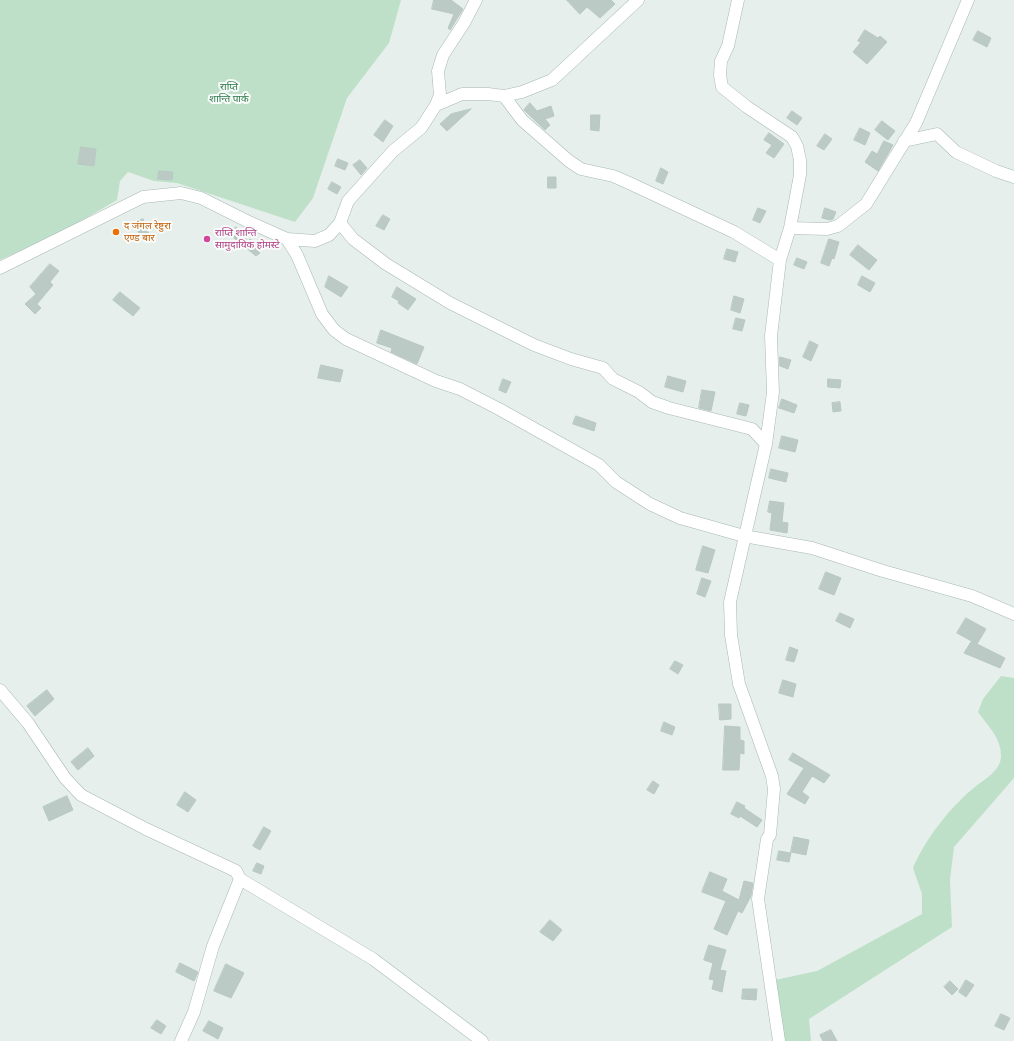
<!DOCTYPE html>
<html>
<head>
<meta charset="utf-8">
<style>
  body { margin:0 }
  canvas { display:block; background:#e6efeb }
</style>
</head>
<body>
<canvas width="1014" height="1041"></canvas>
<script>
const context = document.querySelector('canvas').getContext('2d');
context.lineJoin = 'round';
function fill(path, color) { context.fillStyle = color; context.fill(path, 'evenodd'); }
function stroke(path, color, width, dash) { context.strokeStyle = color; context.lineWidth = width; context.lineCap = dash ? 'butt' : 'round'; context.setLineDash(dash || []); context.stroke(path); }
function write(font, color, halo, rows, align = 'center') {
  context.font = font + ' Raleway,"Noto Sans Devanagari",sans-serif'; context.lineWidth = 4; context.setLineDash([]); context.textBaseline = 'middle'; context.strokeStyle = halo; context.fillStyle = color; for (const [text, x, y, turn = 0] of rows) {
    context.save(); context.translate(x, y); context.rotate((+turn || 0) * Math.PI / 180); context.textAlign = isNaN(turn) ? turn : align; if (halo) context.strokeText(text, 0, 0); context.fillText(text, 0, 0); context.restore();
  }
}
fill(new Path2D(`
  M 0,0 L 401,0 L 389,43 L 347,98 L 313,198 L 295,222 L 177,183 L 154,181 L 128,172 L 120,181 L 117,200 L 57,235 L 0,260 Z
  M 1001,676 L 1014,678 L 1014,778 L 954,847 L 950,880 L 952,927 L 809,1019 L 811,1041 L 783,1041 L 775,980 L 817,971 L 922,914 L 922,894 L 913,868 C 925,839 951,806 976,786 C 985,779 1000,771 1001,757 C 1002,739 988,726 978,712 L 983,699 Z`), '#bfe0c8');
const building = new Path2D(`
  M 434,0 L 451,0 L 463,9 L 450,30 L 448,28 L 454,14 L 432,9 Z
  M 567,0 L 611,0 L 615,4 L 600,18 L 587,7 L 580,14 Z
  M 865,30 L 878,38 L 880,36 L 887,42 L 867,64 L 853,52 L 861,42 L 858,41 Z
  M 978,31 L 991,38 L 987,47 L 973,40 Z
  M 530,103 L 537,111 L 551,106 L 554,116 L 545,119 L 550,125 L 545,130 L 524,110 Z
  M 471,109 L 447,131 L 440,124 L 451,114 Z
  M 792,111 L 802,118 L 797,125 L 787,118 Z
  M 591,115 L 600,115 L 599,131 L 591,130 Z
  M 385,120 L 393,126 L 383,142 L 374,135 Z
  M 882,121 L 895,131 L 888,140 L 875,130 Z
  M 860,128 L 870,133 L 865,145 L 854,140 Z
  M 769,133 L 784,144 L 774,158 L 766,153 L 772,145 L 764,140 Z
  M 825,134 L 832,139 L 824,150 L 817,146 Z
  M 884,141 L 893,145 L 878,171 L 865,162 L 872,151 L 877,154 Z
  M 81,147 L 96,149 L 94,166 L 78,164 Z
  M 338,159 L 348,163 L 345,170 L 335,166 Z
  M 360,160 L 367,168 L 361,175 L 353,165 Z
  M 661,168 L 668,172 L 663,184 L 656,181 Z
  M 159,171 L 173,172 L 172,180 L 158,179 Z
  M 548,177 L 556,177 L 556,188 L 548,188 Z
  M 332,182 L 341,187 L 337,194 L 328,189 Z
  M 758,208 L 766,211 L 760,223 L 753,220 Z
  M 825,208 L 836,212 L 833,219 L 830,220 L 822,218 Z
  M 383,215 L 390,219 L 384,230 L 376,226 Z
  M 143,219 L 149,234 L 141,238 L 134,223 Z
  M 236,227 L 248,241 L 250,239 L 256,244 L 254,247 L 260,253 L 256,256 L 229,234 Z
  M 829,239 L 839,242 L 834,259 L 832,258 L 829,266 L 821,263 Z
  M 858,245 L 877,260 L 869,270 L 850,255 Z
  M 727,249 L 738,252 L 735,262 L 724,259 Z
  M 797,258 L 807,262 L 804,269 L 794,265 Z
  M 50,264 L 59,271 L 50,282 L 53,285 L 37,304 L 41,308 L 35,314 L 25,304 L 36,294 L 30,287 Z
  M 329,276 L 348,287 L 341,297 L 325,287 Z
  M 862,276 L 875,283 L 870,292 L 858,285 Z
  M 397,287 L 416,299 L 408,310 L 398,303 L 399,301 L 392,297 Z
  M 120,292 L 140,308 L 133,316 L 113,300 Z
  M 734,296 L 744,299 L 740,313 L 731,310 Z
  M 736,318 L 745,320 L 742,331 L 733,329 Z
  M 381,330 L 424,347 L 417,364 L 391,352 L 392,348 L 377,343 Z
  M 810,341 L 818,345 L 811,361 L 803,357 Z
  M 780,357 L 791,360 L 788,369 L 780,366 Z
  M 321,365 L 343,370 L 340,382 L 318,378 Z
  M 668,376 L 686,381 L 683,392 L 665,387 Z
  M 503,379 L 511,382 L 506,393 L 499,390 Z
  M 828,379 L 841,380 L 840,388 L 828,387 Z
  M 702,390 L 715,392 L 711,411 L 699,408 Z
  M 782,399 L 797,405 L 794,413 L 779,408 Z
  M 840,402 L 841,411 L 833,412 L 832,403 Z
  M 740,403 L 749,405 L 746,416 L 737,414 Z
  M 576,416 L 596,423 L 594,431 L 573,424 Z
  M 782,436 L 798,440 L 795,452 L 779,448 Z
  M 771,469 L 788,473 L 786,482 L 769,478 Z
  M 770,501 L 784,503 L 782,522 L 788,523 L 787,533 L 770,530 L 772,513 L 768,512 Z
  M 703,546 L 715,550 L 708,573 L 696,570 Z
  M 826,572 L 841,578 L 834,595 L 819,589 Z
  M 702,578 L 711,581 L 705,597 L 697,594 Z
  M 840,613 L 854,619 L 850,628 L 836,621 Z
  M 966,618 L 986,629 L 977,644 L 1005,658 L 1000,668 L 964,653 L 971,642 L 975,643 L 957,633 Z
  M 790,647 L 798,650 L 794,662 L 786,660 Z
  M 675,661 L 683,665 L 678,674 L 670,669 Z
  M 783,680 L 796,684 L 793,697 L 779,693 Z
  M 47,690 L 54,699 L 35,716 L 27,706 Z
  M 719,704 L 731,704 L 731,719 L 720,720 Z
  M 664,722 L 675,727 L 672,735 L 661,731 Z
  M 725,726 L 740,727 L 740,740 L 744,741 L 744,754 L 740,753 L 739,770 L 723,770 Z
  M 88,748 L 94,756 L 78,770 L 71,762 Z
  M 793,753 L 830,775 L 824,783 L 812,776 L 802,792 L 809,797 L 805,804 L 787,794 L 804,768 L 789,760 Z
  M 653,781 L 659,785 L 654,794 L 647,790 Z
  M 185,792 L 196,800 L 188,812 L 177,805 Z
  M 67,796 L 73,810 L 49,821 L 43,807 Z
  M 737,802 L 745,806 L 744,808 L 762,820 L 757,827 L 740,816 L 739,818 L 731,814 Z
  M 264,827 L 271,831 L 260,850 L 253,846 Z
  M 794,837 L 809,840 L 806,855 L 791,852 Z
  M 779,851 L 791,853 L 789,862 L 777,860 Z
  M 257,863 L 264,866 L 261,874 L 253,871 Z
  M 710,872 L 727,879 L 722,891 L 739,900 L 744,881 L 753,883 L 751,896 L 742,913 L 738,911 L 727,935 L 714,929 L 726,901 L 702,892 Z
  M 550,920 L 562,930 L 553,941 L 540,932 Z
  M 709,945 L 726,950 L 720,970 L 726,971 L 722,992 L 712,989 L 714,980 L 709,979 L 713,963 L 704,960 Z
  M 180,963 L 198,972 L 194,981 L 176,972 Z
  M 226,964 L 244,973 L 231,998 L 214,991 Z
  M 966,980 L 974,985 L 966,997 L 959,992 Z
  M 950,981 L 958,989 L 952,995 L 944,987 Z
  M 743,989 L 757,989 L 756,1000 L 742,999 Z
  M 1001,1014 L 1010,1018 L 1004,1030 L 995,1026 Z
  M 157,1020 L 166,1026 L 161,1034 L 151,1028 Z
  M 209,1021 L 223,1028 L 218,1039 L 203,1031 Z
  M 831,1030 L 837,1041 L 823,1041 L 820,1035 Z`);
fill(building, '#bbcac4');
stroke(building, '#b8c9c2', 1);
const minor = new Path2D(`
  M 738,0 L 728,46 L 721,61 L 720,75 L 722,87 L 747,107 L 792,137 L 797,146 L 800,160 L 800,175 L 790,228 L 780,260 L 771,336 L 773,392 L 766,444 L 730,602 L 731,635 L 739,684 L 772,776 L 774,789 L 770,835 L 767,839 L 758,899 L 779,1041
  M 504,96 L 522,120 L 569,161 L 581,169 L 613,176 L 627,182 L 734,232 L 780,260
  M 436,105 L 440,95 L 438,71 L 443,55 L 464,23 L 476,0
  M 904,141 L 937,134 L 956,152 L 996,171 L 1014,177
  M 340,223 L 353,239 L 386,264 L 450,303 L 534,345 L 571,359 L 603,368 L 613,379 L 639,392 L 652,402 L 669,408 L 752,429 L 766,444
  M 790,228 L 827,229 L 838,226 L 866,204 L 916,123 L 968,0
  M 287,239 L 297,255 L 322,314 L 334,330 L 346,339 L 436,381 L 460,389 L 499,409 L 599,465 L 616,482 L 650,504 L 680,518 L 744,536 L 812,548 L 883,571 L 972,596 L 1014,614
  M 0,268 L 143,197 L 181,193 L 201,198 L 251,223 L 287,239 L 315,241 L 329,235 L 340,223 L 348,201 L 393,151 L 421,128 L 436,105 L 462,94 L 488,94 L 504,96 L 522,92 L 552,80 L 638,0
  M 0,690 L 28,723 L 65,778 L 81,795 L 146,829 L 236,871 L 240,879 L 213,946 L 194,1012 L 181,1041
  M 240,879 L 373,959 L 482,1041`);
stroke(minor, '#a8b8b2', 13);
stroke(minor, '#fff', 12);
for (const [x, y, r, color] of [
  [116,232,4,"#e8710a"],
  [207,239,4,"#d1479c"]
]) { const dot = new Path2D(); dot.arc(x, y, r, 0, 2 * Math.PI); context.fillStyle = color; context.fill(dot); stroke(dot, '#f7fbf9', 1.5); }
write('10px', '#2d7a4b', '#f7fbf9', [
  ["राप्ति",229,87],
  ["शान्ति पार्क",229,99]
]);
write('10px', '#c56008', '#f7fbf9', [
  ["द जंगल रेष्टुरा",124,226],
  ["एण्ड बार",124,238]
], 'left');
write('10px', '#b23c85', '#f7fbf9', [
  ["राप्ति शान्ति",215,233],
  ["सामुदायिक होमस्टे",215,245]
], 'left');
</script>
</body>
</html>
